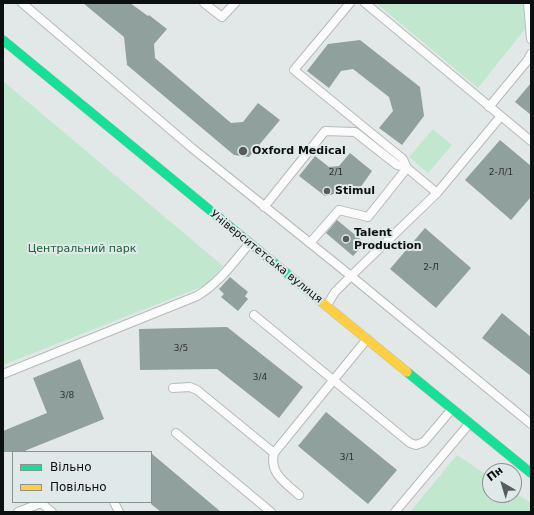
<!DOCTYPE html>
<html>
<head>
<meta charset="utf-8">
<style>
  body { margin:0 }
  #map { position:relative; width:534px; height:515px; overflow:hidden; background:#e2e7e7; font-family:"DejaVu Sans",sans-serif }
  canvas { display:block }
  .frame { position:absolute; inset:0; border:4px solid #0d1011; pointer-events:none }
  .legend { position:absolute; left:12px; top:451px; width:140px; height:52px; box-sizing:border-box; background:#e0e9e9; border:1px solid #8c9293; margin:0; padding:5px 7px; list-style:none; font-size:12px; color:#0d1011 }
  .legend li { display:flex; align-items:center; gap:8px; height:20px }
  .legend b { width:20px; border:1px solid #8c9293 }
  .north { position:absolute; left:482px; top:463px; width:40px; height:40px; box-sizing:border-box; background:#e0e9e9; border:1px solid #8c9293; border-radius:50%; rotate:322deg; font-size:11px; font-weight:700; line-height:16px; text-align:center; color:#0d1011 }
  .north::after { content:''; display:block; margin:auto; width:14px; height:18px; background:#585b5c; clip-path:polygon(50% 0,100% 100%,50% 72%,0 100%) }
</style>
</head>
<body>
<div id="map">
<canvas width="534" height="515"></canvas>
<div class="frame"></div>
<ul class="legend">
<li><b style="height:5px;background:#16e098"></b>Вільно</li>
<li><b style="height:5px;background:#ffcf43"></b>Повільно</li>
</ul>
<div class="north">Пн</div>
</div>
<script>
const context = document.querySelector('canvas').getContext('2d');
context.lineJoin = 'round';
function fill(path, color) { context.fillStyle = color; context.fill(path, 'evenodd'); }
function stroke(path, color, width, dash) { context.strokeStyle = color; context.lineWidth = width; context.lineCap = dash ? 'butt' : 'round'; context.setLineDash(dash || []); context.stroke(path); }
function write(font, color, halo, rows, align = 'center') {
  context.font = font + ' "DejaVu Sans",sans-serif'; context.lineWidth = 4; context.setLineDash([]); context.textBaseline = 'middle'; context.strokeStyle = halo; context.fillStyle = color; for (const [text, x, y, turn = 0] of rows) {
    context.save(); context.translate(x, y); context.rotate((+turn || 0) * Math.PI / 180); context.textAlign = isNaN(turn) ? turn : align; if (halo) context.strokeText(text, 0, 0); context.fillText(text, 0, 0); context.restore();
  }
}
fill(new Path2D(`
  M 376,3 L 523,3 L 525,29 L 478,88 Z
  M 3,81 L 223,266 L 206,285 L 3,365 Z
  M 433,129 L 452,145 L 428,173 L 409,157 Z
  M 457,455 L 490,477 L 490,495 L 514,495 L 514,492 L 531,503 L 531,512 L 410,512 Z`), '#c1e8ce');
fill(new Path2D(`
  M 83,3 L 130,3 L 148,16 L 149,15 L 167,29 L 154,44 L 155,58 L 231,123 L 243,122 L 258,103 L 280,120 L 249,157 L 234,155 L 127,65 L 124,37 Z
  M 360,40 L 420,87 L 424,116 L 402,145 L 379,128 L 393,111 L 389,97 L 353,69 L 341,71 L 329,88 L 307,71 L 328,44 Z
  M 531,83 L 531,115 L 515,102 Z
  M 500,140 L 531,166 L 531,197 L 511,220 L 465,180 Z
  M 350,153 L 372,171 L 360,188 L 325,196 L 299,176 L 315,156 L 329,167 L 339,166 Z
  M 337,220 L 365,243 L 353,256 L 326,233 Z
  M 425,228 L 471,268 L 436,308 L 390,269 Z
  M 230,277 L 248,292 L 245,296 L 248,299 L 238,311 L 221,297 L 224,294 L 219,289 Z
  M 502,313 L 531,337 L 531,376 L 482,338 Z
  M 227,327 L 303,387 L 279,418 L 217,369 L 140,370 L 139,329 Z
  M 80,359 L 104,419 L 22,452 L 3,452 L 3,431 L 47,413 L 33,378 Z
  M 326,412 L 397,470 L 368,504 L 298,446 Z
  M 151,453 L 221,512 L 161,512 L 151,504 Z`), '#90a09d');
const lane = new Path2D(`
  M 22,3 L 192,148 L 351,276 L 531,424
  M 204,3 L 222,17 L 235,3
  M 365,3 L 531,141
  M 528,3 L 531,39
  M 489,107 L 527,61 L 531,54
  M 264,207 L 325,131 L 355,132 L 397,165 L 407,168 L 437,193
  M 310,243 L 339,210 L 368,217 L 407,168 L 403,159 L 294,70 L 350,3
  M 327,305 L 335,292 L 351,276 L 437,193 L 501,116
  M 254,315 L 410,443 L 416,445 L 424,442 L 452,409
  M 3,374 L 197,296 C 219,283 233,263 249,244
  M 173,388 L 190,387 L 197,390 L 274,453 C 269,474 286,483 299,495
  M 176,433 L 271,512
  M 274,453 L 367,339
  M 114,502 L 119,512
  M 18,512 L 41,503 L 52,512
  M 395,512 L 469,424`);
const fast = new Path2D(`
  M 3,40 L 307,290
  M 407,372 L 531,473`);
const slow = new Path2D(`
  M 307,290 L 407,372`);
stroke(lane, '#b6baba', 10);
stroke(fast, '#b6baba', 10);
stroke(slow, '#b6baba', 10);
stroke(lane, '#fbfbfb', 8);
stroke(fast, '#16e098', 9);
stroke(slow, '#ffcf43', 9);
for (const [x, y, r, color] of [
  [243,151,5,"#585b5c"],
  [327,191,4,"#585b5c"],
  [346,239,4,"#585b5c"]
]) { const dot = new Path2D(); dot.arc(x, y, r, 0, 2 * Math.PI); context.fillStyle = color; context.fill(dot); stroke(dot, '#e0e9e9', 1.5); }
write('9px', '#2e3434', null, [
  ["2/1",336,173],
  ["2-Л/1",501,173],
  ["2-Л",431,268],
  ["3/5",181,349],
  ["3/4",260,378],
  ["3/8",67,396],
  ["3/1",347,458]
]);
write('bold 11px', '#0d1011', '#e0e9e9', [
  ["Oxford Medical",252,151],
  ["Stimul",335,191],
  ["Talent",354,233],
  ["Production",354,246]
], 'left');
write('11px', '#1e623a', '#e0e9e9', [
  ["Центральний парк",82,249]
]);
write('11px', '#0d1011', '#e0e9e9', [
  ["Університетська вулиця",266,257,39]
]);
</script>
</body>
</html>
